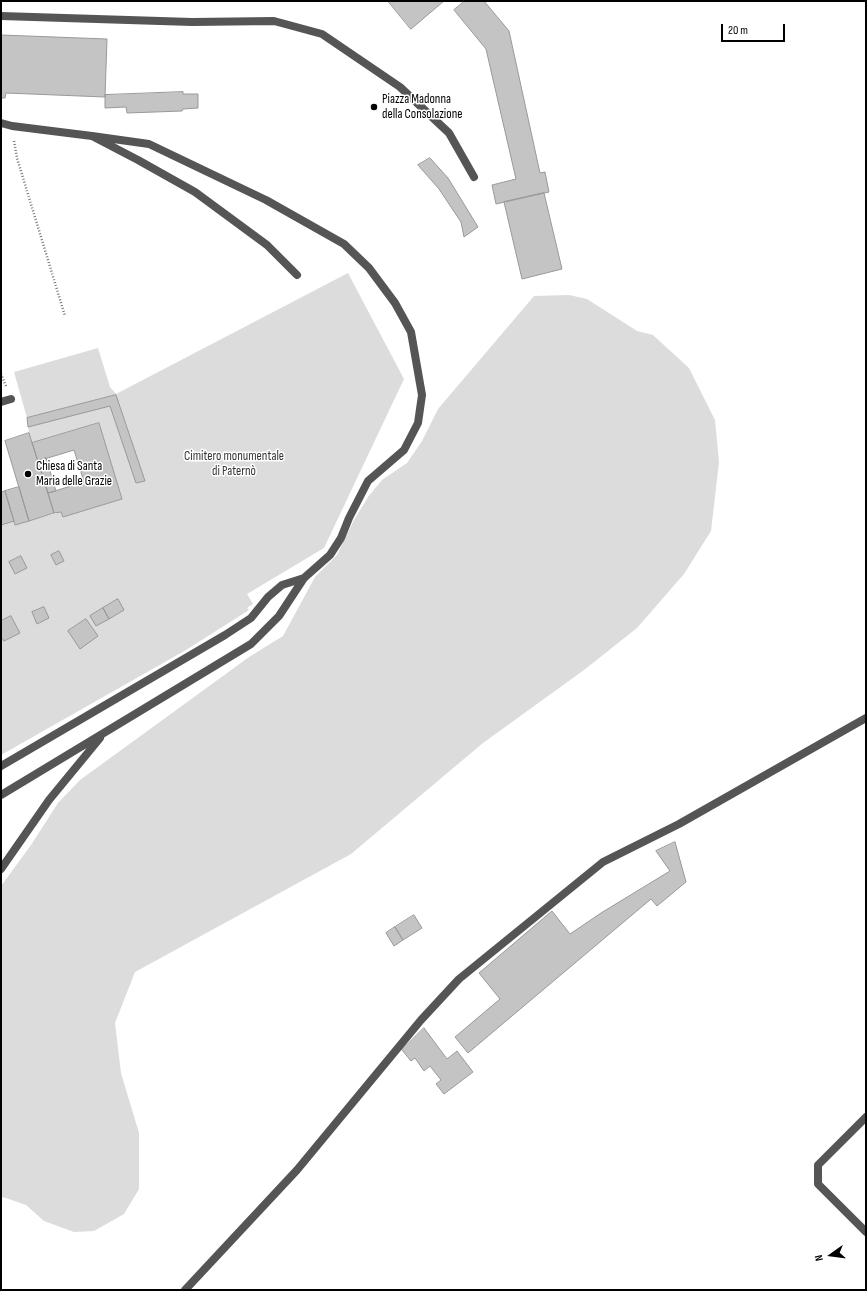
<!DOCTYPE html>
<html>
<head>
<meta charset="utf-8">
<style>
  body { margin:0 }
  #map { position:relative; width:867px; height:1291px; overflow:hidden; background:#fff; font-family:"Sofia Sans Condensed",sans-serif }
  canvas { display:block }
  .frame { position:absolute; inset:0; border:2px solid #000; pointer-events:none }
  .north { position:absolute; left:811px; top:1235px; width:40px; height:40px; -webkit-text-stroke:3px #fff; paint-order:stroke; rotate:256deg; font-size:11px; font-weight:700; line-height:16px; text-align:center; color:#000 }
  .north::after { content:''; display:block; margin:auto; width:14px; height:18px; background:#000; clip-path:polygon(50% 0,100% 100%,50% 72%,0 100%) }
  .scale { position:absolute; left:721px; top:24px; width:64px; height:18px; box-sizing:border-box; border:2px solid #000; border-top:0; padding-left:5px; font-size:12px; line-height:14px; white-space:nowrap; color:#000; -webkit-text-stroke:3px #fff; paint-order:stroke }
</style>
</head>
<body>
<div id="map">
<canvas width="867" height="1291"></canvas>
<div class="frame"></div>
<div class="north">N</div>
<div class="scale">20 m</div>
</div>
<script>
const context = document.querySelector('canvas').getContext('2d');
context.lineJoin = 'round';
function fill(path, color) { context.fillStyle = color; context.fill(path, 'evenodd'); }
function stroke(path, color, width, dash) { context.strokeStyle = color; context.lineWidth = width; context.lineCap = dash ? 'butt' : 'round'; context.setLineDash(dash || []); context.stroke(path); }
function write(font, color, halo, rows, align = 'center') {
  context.font = font + ' "Sofia Sans Condensed",sans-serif'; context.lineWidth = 3; context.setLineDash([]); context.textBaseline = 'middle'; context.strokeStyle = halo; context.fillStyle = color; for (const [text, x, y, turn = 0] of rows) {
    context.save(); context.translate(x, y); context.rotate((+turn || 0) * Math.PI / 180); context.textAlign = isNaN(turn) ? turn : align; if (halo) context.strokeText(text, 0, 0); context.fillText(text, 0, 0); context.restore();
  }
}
fill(new Path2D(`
  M 348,273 L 404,379 L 324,548 L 247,594 L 253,604 L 247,608 L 249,610 L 186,650 L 1,755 L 1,493 L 5,491 L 15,525 L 61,512 L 63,517 L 122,499 L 99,423 L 32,443 L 29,433 L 27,418 L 14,372 L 98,348 L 110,387 L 116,394 Z
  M 569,295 L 587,299 L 637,331 L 653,335 L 689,368 L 715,420 L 719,462 L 711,531 L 684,574 L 637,628 L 584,670 L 483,743 L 351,854 L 135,972 L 115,1023 L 121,1073 L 139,1133 L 139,1189 L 124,1214 L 94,1231 L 74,1232 L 44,1221 L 26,1205 L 6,1198 L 1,1197 L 1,886 L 31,845 L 58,803 L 80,780 L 249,657 L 283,636 L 315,577 L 337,555 L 354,520 L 368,497 L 382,480 L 407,463 L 422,441 L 438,409 L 534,296 Z`), '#dcdcdc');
const building = new Path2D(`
  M 388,1 L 444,1 L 411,29 Z
  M 465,1 L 484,1 L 509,31 L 540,173 L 545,172 L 549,192 L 496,204 L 492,185 L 516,179 L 486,49 L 454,10 Z
  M 1,35 L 107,39 L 105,97 L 6,93 L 5,98 L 1,98 Z
  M 183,92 L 183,94 L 198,94 L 198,108 L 183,109 L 182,111 L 127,113 L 126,107 L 105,108 L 105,95 Z
  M 430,158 L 448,178 L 478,227 L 464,237 L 461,222 L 439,189 L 418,165 Z
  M 544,193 L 562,269 L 522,279 L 504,202 Z
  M 116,395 L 145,481 L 136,483 L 110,406 L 28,427 L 27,418 Z
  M 99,423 L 122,499 L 63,517 L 61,512 L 54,513 L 48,493 L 84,482 L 74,450 L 38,461 L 32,443 Z
  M 29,433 L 54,513 L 29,521 L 5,441 Z
  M 46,458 L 56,491 L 48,493 L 38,461 Z
  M 19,487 L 29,521 L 15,525 L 5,491 Z
  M 5,491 L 14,521 L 1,525 L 1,493 Z
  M 59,551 L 64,561 L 56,565 L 51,555 Z
  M 21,556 L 27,568 L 15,574 L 9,562 Z
  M 118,599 L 124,610 L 109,619 L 103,608 Z
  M 44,607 L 49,618 L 37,624 L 32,612 Z
  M 103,608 L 109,619 L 96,626 L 90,616 Z
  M 11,616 L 20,633 L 4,641 L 1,637 L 1,621 Z
  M 86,619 L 98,636 L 80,649 L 68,631 Z
  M 675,842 L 686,882 L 657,906 L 651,899 L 468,1053 L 455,1037 L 500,999 L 479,973 L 552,911 L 570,934 L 601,913 L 670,871 L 656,851 Z
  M 414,915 L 422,928 L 403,940 L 395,927 Z
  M 395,927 L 403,940 L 394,946 L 386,933 Z
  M 424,1028 L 447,1059 L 457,1051 L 473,1072 L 444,1094 L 436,1084 L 441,1080 L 430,1066 L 424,1071 L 415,1058 L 411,1061 L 402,1050 Z`);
fill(building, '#c4c4c4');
stroke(building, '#999', 1);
stroke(new Path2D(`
  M 14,141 L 17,158 L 65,316
  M 1,374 L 6,386`), '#777', 2.5, [1, 2]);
stroke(new Path2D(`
  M 1,123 L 12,126 L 92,136 L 138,160 L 195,192 L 267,245 L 297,275
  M 1,766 L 225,635 L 251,618 L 268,597 L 282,585 L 304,578
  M 1,795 L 251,644 L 279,616 L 304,578 L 330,555 L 341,538 L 349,518 L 368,481 L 404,450 L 418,423 L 422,395 L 411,332 L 395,303 L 369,268 L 344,244 L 266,200 L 149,144 L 92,136
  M 1,869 L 49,800 L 100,738
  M 866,1117 L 818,1165 L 818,1184 L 866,1232`), '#555', 8);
stroke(new Path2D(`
  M 1,16 L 192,22 L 274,21 L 322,34 L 400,87 L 449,133 L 474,177
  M 1,402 L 11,399
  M 185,1290 L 297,1170 L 421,1020 L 459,979 L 603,862 L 679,824 L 866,718`), '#555', 8);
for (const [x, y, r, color] of [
  [374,107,4,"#000"],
  [28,474,4,"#000"]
]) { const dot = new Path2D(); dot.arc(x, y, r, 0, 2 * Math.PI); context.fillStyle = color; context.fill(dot); stroke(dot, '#fff', 1.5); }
write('13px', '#000', '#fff', [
  ["Piazza Madonna",382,100],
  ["della Consolazione",382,115],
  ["Chiesa di Santa",36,467],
  ["Maria delle Grazie",36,482]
], 'left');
write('13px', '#333', '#fff', [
  ["Cimitero monumentale",234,457],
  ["di Paternò",234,472]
]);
</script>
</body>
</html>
